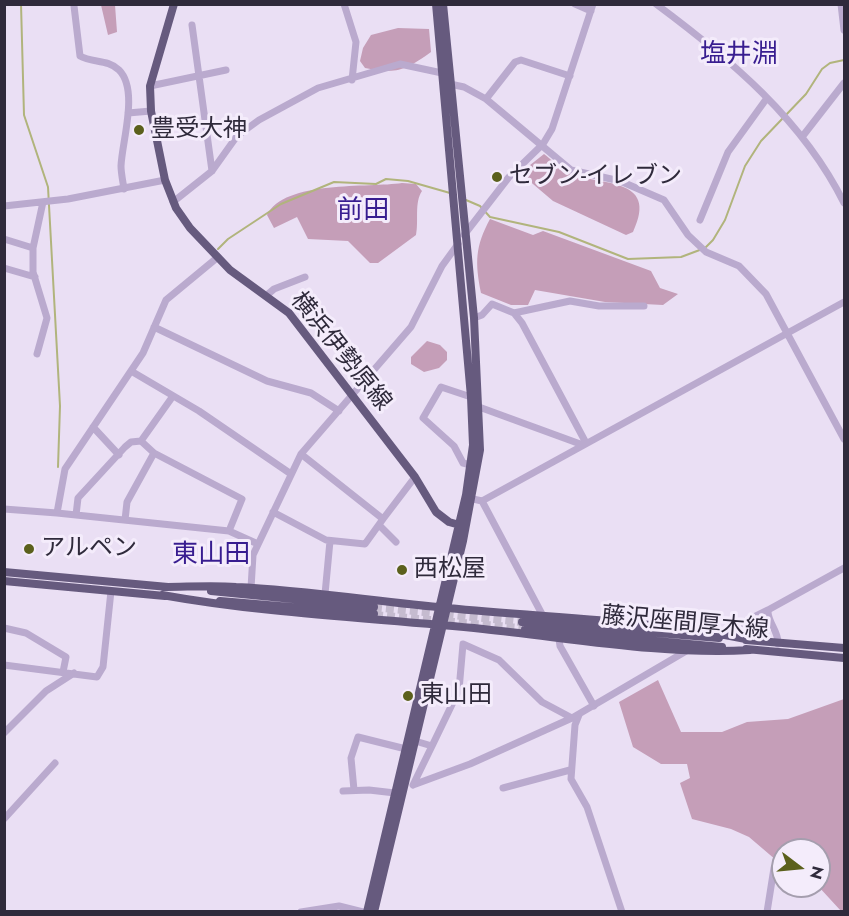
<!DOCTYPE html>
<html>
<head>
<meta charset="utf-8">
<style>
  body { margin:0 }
  #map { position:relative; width:849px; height:916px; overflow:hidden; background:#eadff4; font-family:Jost,sans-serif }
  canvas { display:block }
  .frame { position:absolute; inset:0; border:6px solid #2f2a3b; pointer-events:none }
  .north { position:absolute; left:771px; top:838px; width:60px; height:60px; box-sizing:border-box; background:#f4ecfb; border:2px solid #a59eae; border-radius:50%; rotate:106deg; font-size:16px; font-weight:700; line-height:24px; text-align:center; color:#2f2a3b }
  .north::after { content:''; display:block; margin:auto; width:21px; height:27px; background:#5b601c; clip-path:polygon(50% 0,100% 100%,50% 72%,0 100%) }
</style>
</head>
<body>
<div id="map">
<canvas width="849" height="916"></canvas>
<div class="frame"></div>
<div class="north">N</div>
</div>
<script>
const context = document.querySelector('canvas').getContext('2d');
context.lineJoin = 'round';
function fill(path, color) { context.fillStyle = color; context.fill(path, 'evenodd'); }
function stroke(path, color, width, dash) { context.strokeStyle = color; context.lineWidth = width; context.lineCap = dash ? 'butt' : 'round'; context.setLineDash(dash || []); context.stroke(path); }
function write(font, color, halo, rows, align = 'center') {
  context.font = font + ' Jost,"Noto Sans JP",sans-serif'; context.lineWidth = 6; context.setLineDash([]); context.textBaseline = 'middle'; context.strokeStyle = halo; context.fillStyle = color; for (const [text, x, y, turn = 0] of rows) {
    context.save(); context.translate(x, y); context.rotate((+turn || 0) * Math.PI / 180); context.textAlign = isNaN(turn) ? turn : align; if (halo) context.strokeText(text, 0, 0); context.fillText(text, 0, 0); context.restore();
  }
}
fill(new Path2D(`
  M 101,5 L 115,5 L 117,32 L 108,35 Z
  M 398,28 L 429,29 L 431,52 C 404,71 398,74 365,68 L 360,61 L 363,48 L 371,35 Z
  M 544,154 C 551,159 558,168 566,172 C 598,187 660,175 633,232 L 626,235 L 553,201 L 520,173 Z
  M 402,183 L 416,184 L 422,191 C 414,203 419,221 416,235 L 378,263 L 370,263 L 348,241 L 308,239 L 297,217 L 274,228 L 267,215 C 284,180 369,188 402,183 Z
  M 490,219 L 533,235 L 543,231 L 651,271 L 660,288 L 678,294 L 663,305 L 605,302 L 535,290 L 528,305 L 511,305 L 481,293 C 475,262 475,247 490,219 Z
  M 427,341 L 440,345 L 447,352 L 447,360 L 439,368 L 424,372 L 411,364 L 411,357 Z
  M 658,680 L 681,732 L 722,732 L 747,722 L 788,719 L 844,699 L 844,911 L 841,911 L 818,886 L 819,850 L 783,850 L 783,866 L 749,837 L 731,829 L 692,819 L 680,783 L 690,778 L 687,764 L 661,764 L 633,747 L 619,702 Z`), '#c59eb8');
stroke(new Path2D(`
  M 21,4 L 24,115 L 48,187 L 60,406 L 58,467
  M 466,200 L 480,206 L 490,217 L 559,232 L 628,259 L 681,257 L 705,248 L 713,240 L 725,220 L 745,166 L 761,141 L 806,94 L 822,69 L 830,63 L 844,60
  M 218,249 L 228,239 L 281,204 L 334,182 L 376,184 L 386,179 L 408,181 L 450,193`), '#b1b47c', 2);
stroke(new Path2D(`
  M 374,607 L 522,622
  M 375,615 L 521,628`), '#c5bbcf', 8, [8, 4]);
stroke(new Path2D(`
  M 344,4 L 356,42 L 352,80
  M 575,4 L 591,11
  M 656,4 C 730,59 803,120 844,203
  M 841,4 L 844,30
  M 74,6 L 80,56 C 92,63 108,59 119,70 C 139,90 122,141 121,166 C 121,173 123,182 124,189
  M 192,25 L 212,171
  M 450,84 L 464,87 L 486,99 L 571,170 L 620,181 L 664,200 L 688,235 L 706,252 L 739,266 L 766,294 L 844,439
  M 150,86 L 226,70
  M 486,99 L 515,62 L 521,60 L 570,76
  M 128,113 L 151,111
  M 802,137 L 844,83
  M 173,202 L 212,171 L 237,136 L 259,120 L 318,88 L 400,64 L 442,73
  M 4,206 L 68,199 L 165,180
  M 700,220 L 728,152 L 767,98
  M 464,235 L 509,177 L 543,144 L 552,129 L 593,4
  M 4,239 L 33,248
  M 4,268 L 35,277
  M 267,295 L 274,289 L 305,277
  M 514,313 L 570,301 L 599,306 L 644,306
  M 474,318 L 482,315 L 492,304 L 514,313 L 522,323 L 586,443
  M 154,327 L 267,381 L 311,393 L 339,411
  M 37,354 L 47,318 L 33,272 L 33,248 L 43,202
  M 131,371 L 199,411 L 291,474
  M 479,407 L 583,445
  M 93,427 L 119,455
  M 141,441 L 154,453 L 242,499 L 229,531
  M 471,465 L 463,463 L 454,446 L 423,418 L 441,387 L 471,397
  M 473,499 L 482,501 L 844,302
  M 482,501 L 543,616
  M 4,509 L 57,513 L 65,469 L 143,353 L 166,300 L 218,257
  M 273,512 L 326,540 L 365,544 L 383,519 L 301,454
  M 57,513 L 229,531 L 258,544
  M 76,515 L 78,498 L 125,447 L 131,442 L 141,441 L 173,396
  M 383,519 L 415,477
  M 125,520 L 127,502 L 154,453
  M 379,525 L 396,542
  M 251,588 L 253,555 L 301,454 L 411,327 L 442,266 L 458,244
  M 325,594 L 330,541
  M 742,623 L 768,610
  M 4,628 L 26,633 L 66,657 L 63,672
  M 559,639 L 560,646 L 594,706
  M 778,644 C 779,631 767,622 768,610 L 844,568
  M 4,665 L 97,677 L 103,667 L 111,591
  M 579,715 L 575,725 L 571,779 L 587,807 L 622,912
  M 4,733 L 46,691 L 74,673
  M 432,746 L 459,690 L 463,644 L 499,660 L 542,702 L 572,718
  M 413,785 L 470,764 L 572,718 L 688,650
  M 413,785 L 432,746 L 415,741
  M 503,788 L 570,770
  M 354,790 L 351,758 L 358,737 L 406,749
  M 343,791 L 369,790 L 395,793
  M 4,819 L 55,763
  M 301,912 L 339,906 L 363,912
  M 767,912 L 774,868`), '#baaace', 7);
stroke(new Path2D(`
  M 174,4 L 150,86 L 151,111 L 165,180 L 176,208 L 190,228 L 230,270 L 289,313 L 415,477 L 436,512 L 449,522 L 463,526
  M 4,572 L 168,587
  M 4,581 L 165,596
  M 163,587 C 187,587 212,585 236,587 C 307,590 378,602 448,608 C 549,618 652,620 751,640
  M 211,591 L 374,607
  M 162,595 C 268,614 375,618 483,629 C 571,638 661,655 750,650
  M 220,601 L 374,614
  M 522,622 L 719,638
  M 525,629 L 722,647
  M 746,640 L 844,648
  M 746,649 L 844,658
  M 367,912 L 466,495 L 473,445 L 471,397 L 436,4
  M 374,912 L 463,541 L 480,450 L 474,318 L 443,4`), '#665a7e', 8);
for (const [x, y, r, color] of [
  [139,130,6,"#5b601c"],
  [497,177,6,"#5b601c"],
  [29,549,6,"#5b601c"],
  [402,570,6,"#5b601c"],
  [408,696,6,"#5b601c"]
]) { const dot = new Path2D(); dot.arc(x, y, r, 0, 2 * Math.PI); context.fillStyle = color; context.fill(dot); stroke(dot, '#f4ecfb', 2); }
write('24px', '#2f2a3b', '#f4ecfb', [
  ["豊受大神",151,130],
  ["セブン-イレブン",509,177],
  ["アルペン",41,549],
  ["西松屋",414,570],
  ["東山田",420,696]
], 'left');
write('24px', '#2f2a3b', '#f4ecfb', [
  ["横浜伊勢原線",340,352,51],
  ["藤沢座間厚木線",685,624,5]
]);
write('26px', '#381d90', '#f4ecfb', [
  ["塩井淵",739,56],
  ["前田",363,212],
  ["東山田",211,556]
]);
</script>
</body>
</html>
